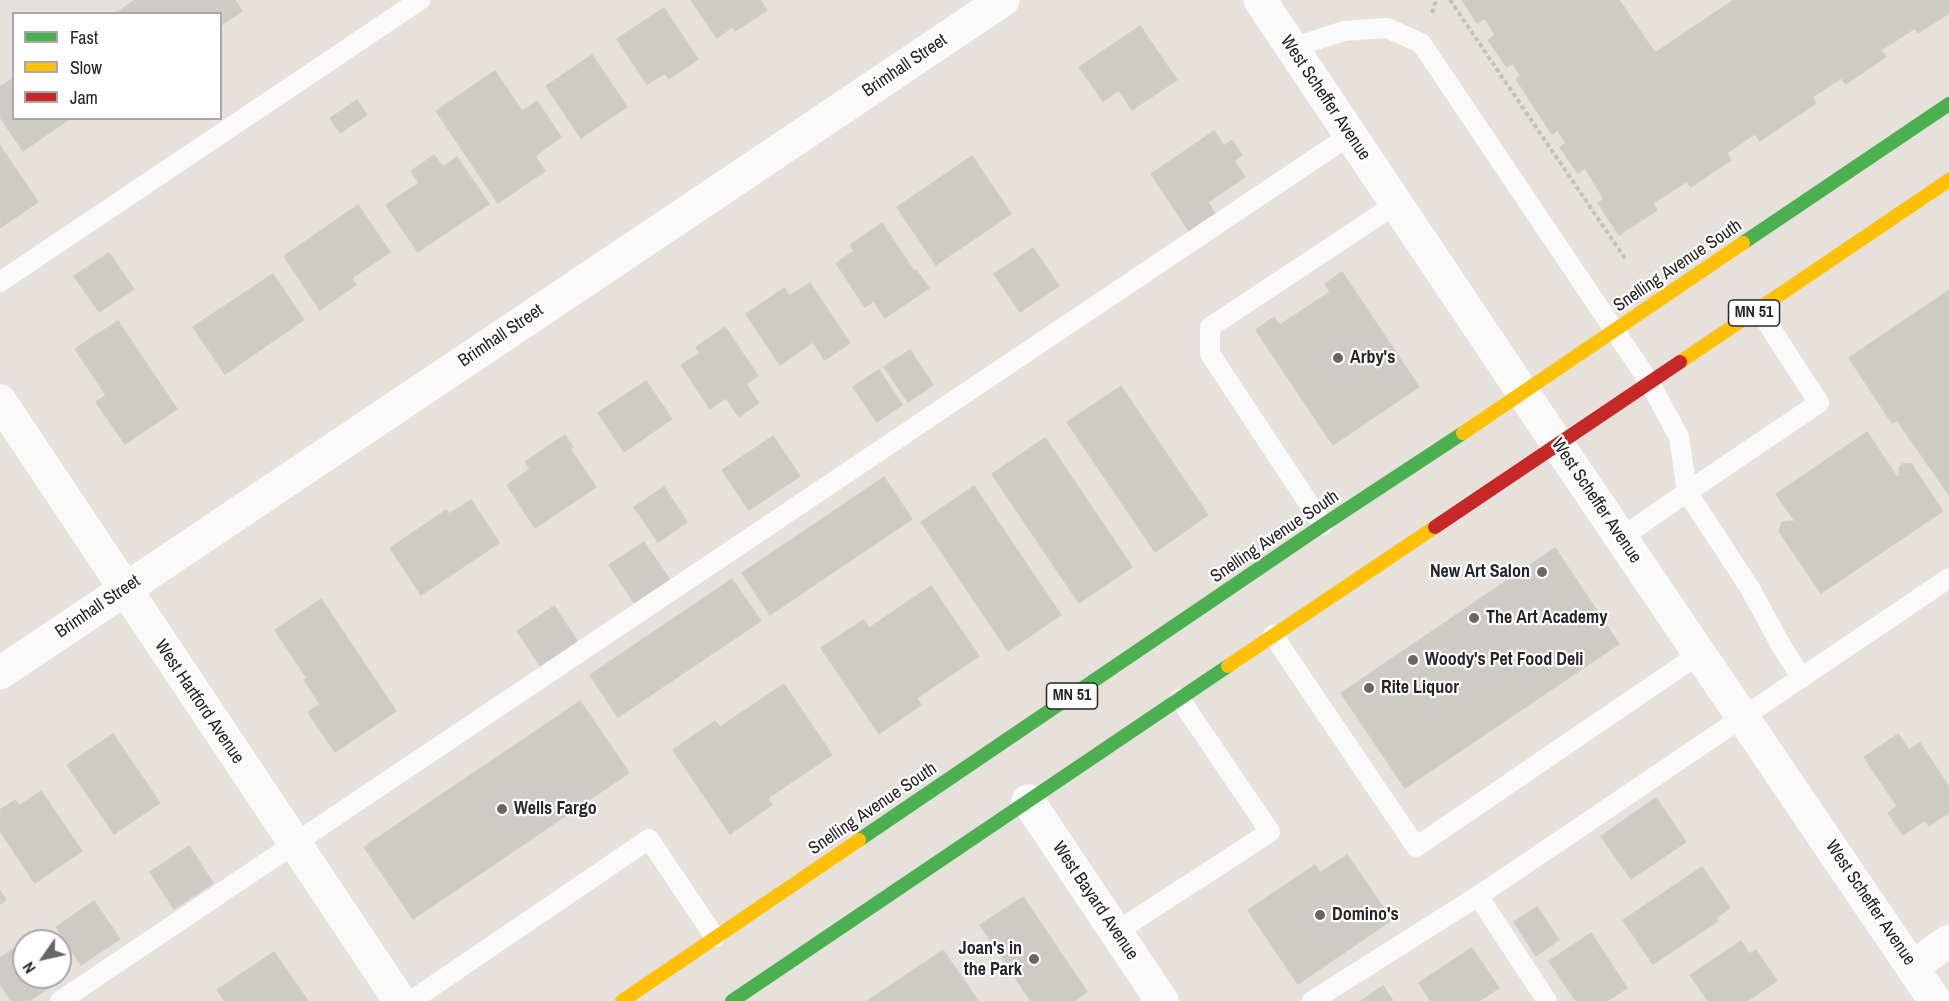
<!DOCTYPE html>
<html>
<head>
<meta charset="utf-8">
<style>
  body { margin:0 }
  #map { position:relative; width:1949px; height:1001px; overflow:hidden; background:#e6e1db; font-family:"Archivo Narrow",sans-serif }
  canvas { display:block }
  .legend { position:absolute; left:12px; top:12px; width:210px; height:108px; box-sizing:border-box; background:#fff; border:2px solid #a8a8a8; margin:0; padding:8px 10px; list-style:none; font-size:18px; color:#262626 }
  .legend li { display:flex; align-items:center; gap:12px; height:30px }
  .legend b { width:30px; border:2px solid #a8a8a8 }
  .north { position:absolute; left:12px; top:929px; width:60px; height:60px; box-sizing:border-box; background:#fff; border:2px solid #a8a8a8; border-radius:50%; rotate:236deg; font-size:16px; font-weight:700; line-height:24px; text-align:center; color:#262626 }
  .north::after { content:''; display:block; margin:auto; width:21px; height:27px; background:#696765; clip-path:polygon(50% 0,100% 100%,50% 72%,0 100%) }
</style>
</head>
<body>
<div id="map">
<canvas width="1949" height="1001"></canvas>
<ul class="legend">
<li><b style="height:8px;background:#4caf50"></b>Fast</li>
<li><b style="height:8px;background:#ffc107"></b>Slow</li>
<li><b style="height:8px;background:#c62828"></b>Jam</li>
</ul>
<div class="north">N</div>
</div>
<script>
const context = document.querySelector('canvas').getContext('2d');
context.lineJoin = 'round';
function fill(path, color) { context.fillStyle = color; context.fill(path, 'evenodd'); }
function stroke(path, color, width, dash) { context.strokeStyle = color; context.lineWidth = width; context.lineCap = dash ? 'butt' : 'round'; context.setLineDash(dash || []); context.stroke(path); }
function write(font, color, halo, rows, align = 'center') {
  context.font = font + ' "Archivo Narrow",sans-serif'; context.lineWidth = 4.5; context.setLineDash([]); context.textBaseline = 'middle'; context.strokeStyle = halo; context.fillStyle = color; for (const [text, x, y, turn = 0] of rows) {
    context.save(); context.translate(x, y); context.rotate((+turn || 0) * Math.PI / 180); context.textAlign = isNaN(turn) ? turn : align; if (halo) context.strokeText(text, 0, 0); context.fillText(text, 0, 0); context.restore();
  }
}
const building = new Path2D(`
  M 135,0 L 235,0 L 242,11 L 220,26 L 220,14 L 115,14 Z
  M 691,0 L 760,0 L 767,10 L 735,31 L 732,27 L 717,38 Z
  M 1462,0 L 1619,0 L 1655,53 L 1734,0 L 1949,0 L 1949,13 L 1918,33 L 1915,28 L 1881,50 L 1886,57 L 1846,84 L 1841,78 L 1812,97 L 1816,103 L 1760,141 L 1755,134 L 1727,153 L 1731,160 L 1691,187 L 1687,181 L 1653,203 L 1657,210 L 1619,235 L 1598,203 L 1604,199 L 1585,168 L 1578,173 L 1560,147 L 1566,143 L 1558,130 L 1552,134 L 1516,79 L 1521,76 L 1513,63 L 1507,67 L 1488,40 L 1495,35 L 1485,18 L 1477,23 Z
  M 664,8 L 698,59 L 669,79 L 665,73 L 647,84 L 617,39 Z
  M 1140,26 L 1177,80 L 1132,110 L 1119,90 L 1103,101 L 1079,67 Z
  M 592,55 L 627,107 L 581,138 L 546,86 Z
  M 495,71 L 522,111 L 537,101 L 561,137 L 535,156 L 545,171 L 498,203 L 436,111 Z
  M 14,78 L 14,118 L 71,118 L 23,151 L 0,117 L 0,87 Z
  M 357,100 L 367,115 L 340,133 L 330,118 Z
  M 1214,131 L 1224,146 L 1232,140 L 1242,155 L 1234,161 L 1245,177 L 1208,202 L 1215,214 L 1189,231 L 1151,174 Z
  M 0,146 L 38,202 L 0,228 Z
  M 434,155 L 443,167 L 457,157 L 489,204 L 418,252 L 386,205 L 419,183 L 411,171 Z
  M 972,156 L 1011,214 L 936,265 L 897,207 Z
  M 358,205 L 390,252 L 352,278 L 356,285 L 320,310 L 284,256 Z
  M 882,223 L 914,271 L 916,270 L 929,288 L 885,318 L 874,301 L 865,307 L 836,263 L 854,251 L 850,245 Z
  M 1033,248 L 1059,286 L 1020,312 L 994,274 Z
  M 109,253 L 134,289 L 99,312 L 74,276 Z
  M 1342,272 L 1419,387 L 1333,445 L 1256,330 L 1274,317 L 1280,325 L 1330,292 L 1325,284 Z
  M 273,274 L 304,320 L 225,374 L 193,327 Z
  M 810,283 L 850,343 L 825,360 L 813,342 L 780,365 L 746,314 L 784,288 L 790,296 Z
  M 1949,290 L 1949,495 L 1897,420 L 1892,423 L 1849,358 Z
  M 118,321 L 177,409 L 125,444 L 96,402 L 106,395 L 75,349 Z
  M 725,327 L 758,376 L 746,384 L 759,403 L 739,417 L 726,398 L 710,409 L 681,365 L 700,353 L 696,347 Z
  M 910,350 L 933,385 L 908,402 L 884,367 Z
  M 879,370 L 902,405 L 877,422 L 853,387 Z
  M 646,381 L 672,419 L 624,452 L 598,413 Z
  M 1121,386 L 1208,515 L 1155,552 L 1067,422 Z
  M 1867,432 L 1897,477 L 1900,475 L 1899,469 L 1902,464 L 1911,464 L 1943,511 L 1821,593 L 1779,531 L 1782,522 L 1795,521 L 1776,494 Z
  M 565,435 L 573,447 L 570,449 L 596,487 L 535,528 L 507,485 L 530,469 L 525,462 Z
  M 773,436 L 800,476 L 749,510 L 722,470 Z
  M 1045,438 L 1132,567 L 1079,603 L 992,474 Z
  M 884,477 L 912,519 L 770,615 L 742,573 Z
  M 974,486 L 1061,615 L 1008,651 L 921,522 Z
  M 664,487 L 687,522 L 658,542 L 634,507 Z
  M 471,500 L 499,543 L 421,595 L 390,548 L 446,510 L 449,514 Z
  M 644,542 L 670,580 L 635,604 L 609,565 Z
  M 1555,548 L 1619,644 L 1405,788 L 1341,693 Z
  M 732,579 L 761,621 L 618,717 L 590,675 Z
  M 931,586 L 979,656 L 917,698 L 921,705 L 879,734 L 821,648 L 864,620 L 869,628 Z
  M 321,599 L 396,711 L 335,752 L 308,712 L 320,704 L 304,680 L 307,678 L 275,630 Z
  M 554,606 L 578,642 L 541,667 L 517,631 Z
  M 784,684 L 832,755 L 768,798 L 772,805 L 730,834 L 673,750 L 715,721 L 720,727 Z
  M 580,701 L 629,773 L 413,919 L 364,847 Z
  M 113,734 L 160,803 L 114,834 L 67,765 Z
  M 1898,734 L 1909,750 L 1920,743 L 1949,787 L 1949,812 L 1929,826 L 1925,820 L 1903,835 L 1888,813 L 1897,806 L 1864,757 Z
  M 41,791 L 82,851 L 35,883 L 0,831 L 0,810 L 15,800 L 19,806 Z
  M 1656,798 L 1686,842 L 1631,879 L 1601,836 Z
  M 189,846 L 213,883 L 174,909 L 150,872 Z
  M 1347,855 L 1392,920 L 1298,984 L 1248,910 L 1315,865 L 1320,873 Z
  M 1702,867 L 1730,908 L 1716,918 L 1718,921 L 1653,964 L 1623,920 Z
  M 0,891 L 6,900 L 0,904 Z
  M 1023,897 L 1087,992 L 1074,1001 L 1031,1001 L 980,925 Z
  M 94,901 L 120,939 L 81,965 L 56,927 Z
  M 1537,907 L 1559,940 L 1536,956 L 1514,922 Z
  M 37,933 L 42,941 L 25,941 Z
  M 1591,933 L 1627,988 L 1607,1001 L 1576,1001 L 1549,961 Z
  M 1741,941 L 1749,954 L 1756,950 L 1777,981 L 1747,1001 L 1708,1001 L 1690,975 Z
  M 24,942 L 24,977 L 60,977 L 60,968 L 66,976 L 29,1001 L 11,1001 L 0,984 L 0,958 Z
  M 1472,948 L 1499,988 L 1479,1001 L 1431,1001 L 1419,983 Z
  M 943,950 L 978,1001 L 867,1001 Z
  M 274,952 L 308,1001 L 225,1001 L 217,990 Z
  M 1383,986 L 1393,1001 L 1361,1001 Z`);
fill(building, '#cecbc7');
stroke(building, '#d1cdc8', 1.5);
stroke(new Path2D(`
  M 1450,0 L 1626,260
  M 1432,13 L 1436,0`), '#c2c1c1', 4, [4.5, 3]);
stroke(new Path2D(`
  M 1292,48 L 1344,31 L 1387,28 L 1421,43 L 1650,383 L 1679,437 L 1687,492 L 1751,590 L 1783,649 L 1802,678
  M 0,282 L 420,0
  M 1323,525 L 1210,354 L 1210,327 L 1396,204
  M 1621,538 L 1687,492 L 1819,403 L 1759,310
  M 1273,635 L 1416,847 L 1699,654
  M 1478,896 L 1547,1001
  M 1116,932 L 1270,832 L 1180,699
  M 60,1001 L 1350,135
  M 411,1001 L 649,839 L 715,937
  M 1312,1001 L 1478,896 L 1949,578`), '#fbfafa', 20);
stroke(new Path2D(`
  M 1260,0 L 1558,445 L 1935,1001
  M 0,401 L 400,1001
  M 0,673 L 1003,0
  M 1028,801 L 1162,1001
  M 1913,966 L 1949,941`), '#fbfafa', 33);
stroke(new Path2D(`
  M 1743,243 L 1949,104
  M 859,840 L 1323,525 L 1463,433
  M 732,1001 L 1228,666`), '#4caf50', 14);
stroke(new Path2D(`
  M 1680,362 L 1949,180
  M 1463,433 L 1743,243
  M 1228,666 L 1435,527
  M 622,1001 L 859,840`), '#ffc107', 14);
stroke(new Path2D(`
  M 1435,527 L 1680,362`), '#c62828', 14);
for (const [x, y, r, color] of [
  [1338,358,6,"#696765"],
  [1542,572,6,"#696765"],
  [1474,618,6,"#696765"],
  [1413,660,6,"#696765"],
  [1369,688,6,"#696765"],
  [502,809,6,"#696765"],
  [1320,915,6,"#696765"],
  [1034,959,6,"#696765"]
]) { const dot = new Path2D(); dot.arc(x, y, r, 0, 2 * Math.PI); context.fillStyle = color; context.fill(dot); stroke(dot, '#fff', 2); }
for (const [x, y, w] of [
  [1754,313,51],
  [1072,696,51]
]) { const box = new Path2D(); box.roundRect(x - w / 2, y - 13, w, 26, 4.5); context.fillStyle = '#fff'; context.fill(box); stroke(box, '#262626', 1.5); }
write('bold 16px', '#262626', null, [
  ["MN 51",1754,313],
  ["MN 51",1072,696]
]);
write('18px', '#262626', '#fff', [
  ["Brimhall Street",905,66,-34],
  ["West Scheffer Avenue",1325,98,56],
  ["Snelling Avenue South",1678,266,-34],
  ["Brimhall Street",501,336,-34],
  ["West Scheffer Avenue",1596,501,56],
  ["Snelling Avenue South",1275,537,-34],
  ["Brimhall Street",98,607,-34],
  ["West Hartford Avenue",199,702,56],
  ["Snelling Avenue South",873,809,-34],
  ["West Bayard Avenue",1095,901,56],
  ["West Scheffer Avenue",1870,903,56]
]);
write('bold 18px', '#262626', '#fff', [
  ["Arby's",1350,358],
  ["New Art Salon",1530,572,"right"],
  ["The Art Academy",1486,618],
  ["Woody's Pet Food Deli",1425,660],
  ["Rite Liquor",1381,688],
  ["Wells Fargo",514,809],
  ["Domino's",1332,915],
  ["Joan's in",1022,949,"right"],
  ["the Park",1022,970,"right"]
], 'left');
</script>
</body>
</html>
